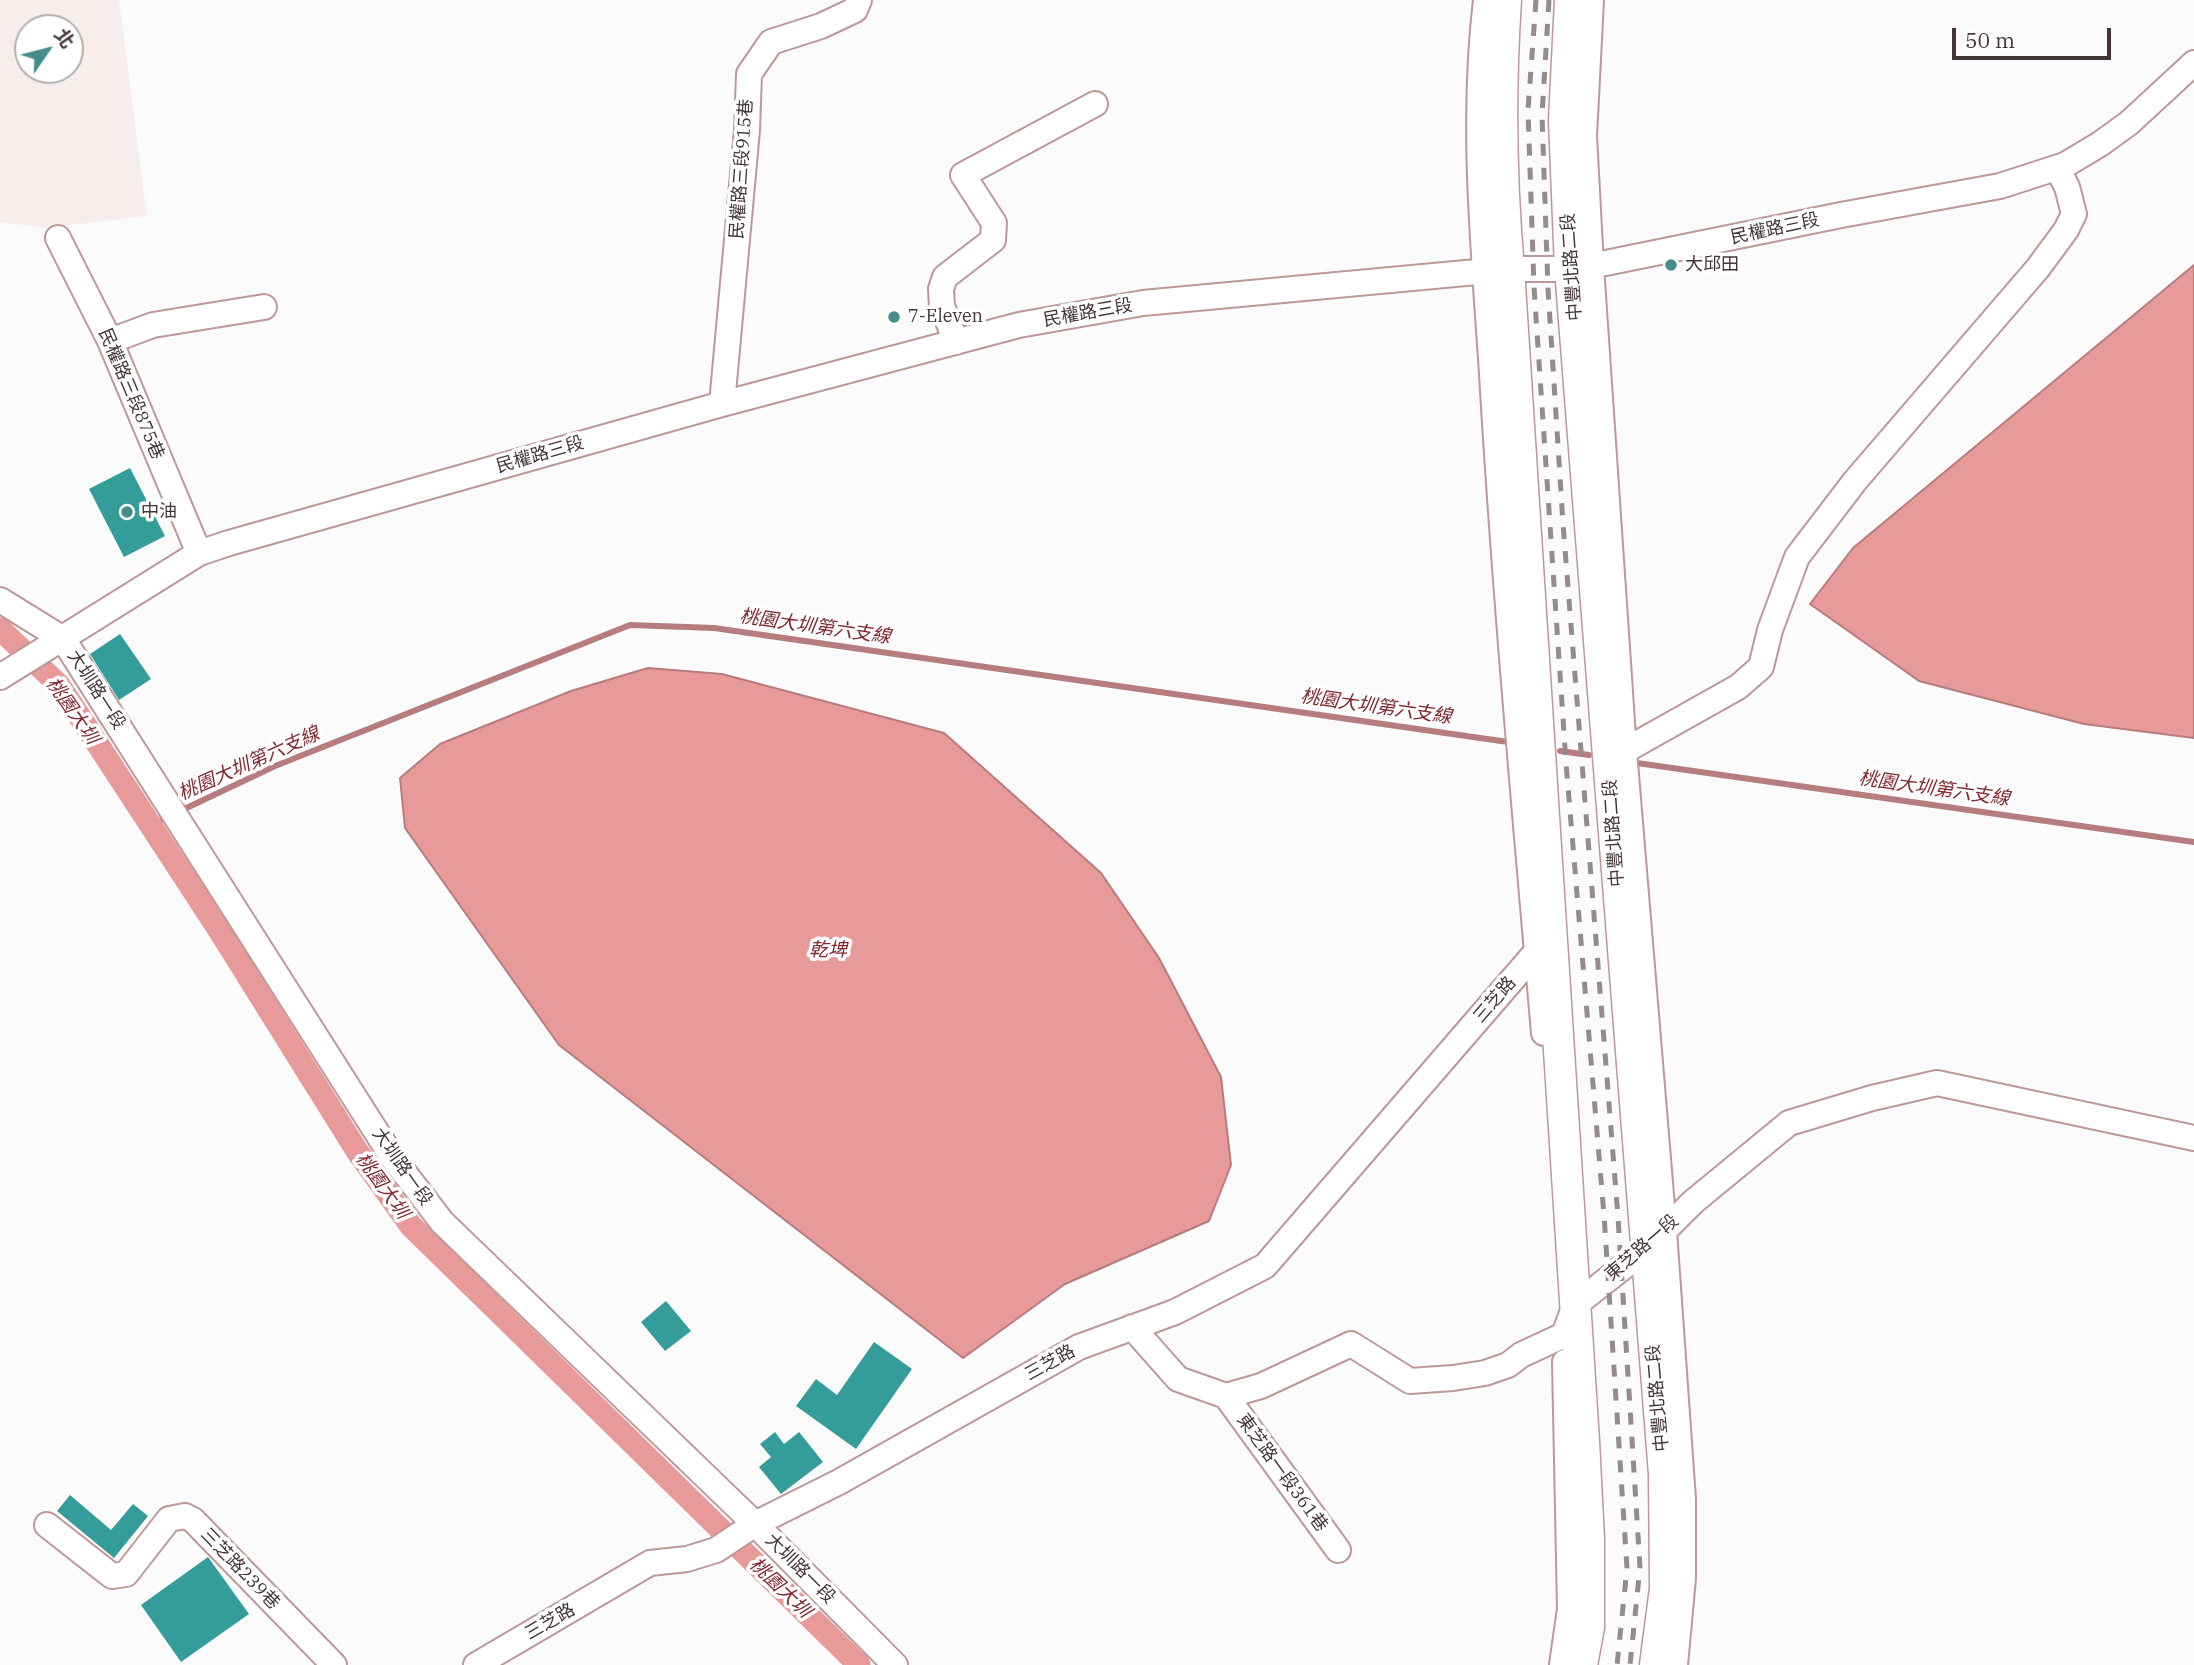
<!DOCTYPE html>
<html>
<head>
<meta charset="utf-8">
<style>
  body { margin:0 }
  #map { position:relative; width:2194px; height:1665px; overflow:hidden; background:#fbfbfb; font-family:"IBM Plex Serif","Noto Sans TC",serif }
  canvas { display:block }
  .north { position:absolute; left:14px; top:14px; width:70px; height:70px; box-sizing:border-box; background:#fff; border:2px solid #b5afaf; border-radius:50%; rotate:55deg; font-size:19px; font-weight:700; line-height:28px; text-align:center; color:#453636 }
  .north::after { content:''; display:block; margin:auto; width:24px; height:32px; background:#468d8a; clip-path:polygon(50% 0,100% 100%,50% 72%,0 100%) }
  .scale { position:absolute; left:1952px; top:28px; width:159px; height:32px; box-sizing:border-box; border:4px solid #453636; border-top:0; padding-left:9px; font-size:21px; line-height:24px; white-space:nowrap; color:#453636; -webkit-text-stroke:5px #fff; paint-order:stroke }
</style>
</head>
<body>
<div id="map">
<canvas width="2194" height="1665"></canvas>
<div class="north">北</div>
<div class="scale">50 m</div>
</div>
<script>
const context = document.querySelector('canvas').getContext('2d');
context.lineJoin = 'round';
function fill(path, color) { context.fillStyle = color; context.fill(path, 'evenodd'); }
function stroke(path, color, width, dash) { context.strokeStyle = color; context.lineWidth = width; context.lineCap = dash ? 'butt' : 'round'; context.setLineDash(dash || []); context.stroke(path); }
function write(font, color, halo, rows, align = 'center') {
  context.font = font + ' "IBM Plex Serif","Noto Sans TC",serif'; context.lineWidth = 7; context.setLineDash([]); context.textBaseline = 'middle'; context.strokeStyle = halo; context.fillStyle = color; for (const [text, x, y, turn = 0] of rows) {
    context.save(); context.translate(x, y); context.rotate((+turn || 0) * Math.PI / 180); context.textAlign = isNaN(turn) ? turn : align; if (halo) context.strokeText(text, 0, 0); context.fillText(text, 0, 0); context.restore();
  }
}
fill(new Path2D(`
  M 0,0 L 119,0 L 147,216 L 45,228 L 0,222 ZM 28,28 L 70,28 L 70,70 L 28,70 Z`), '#f7edec');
const water = new Path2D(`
  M 2194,265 L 2194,738 L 2084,724 L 1919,681 L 1810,604 L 1853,548 Z
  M 648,668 L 722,674 L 944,733 L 1101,873 L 1159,958 L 1221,1077 L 1231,1165 L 1209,1221 L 1065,1284 L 963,1358 L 559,1045 L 405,828 L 400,778 L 440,744 L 571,691 Z`);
fill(water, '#e89a9b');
stroke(water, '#b77c7d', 2);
stroke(new Path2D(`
  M 1560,751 L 1589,755
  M 1630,762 L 2194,842
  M 178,812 L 275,766 L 630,625 L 714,628 L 1508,742
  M 151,825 L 168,817`), '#b77c7d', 6);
stroke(new Path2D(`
  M 0,629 L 59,685 L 219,930 L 357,1151 L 411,1226 L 859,1665`), '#e89a9b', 23);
fill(new Path2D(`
  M 130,468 L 165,536 L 124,557 L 89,489 Z
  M 120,634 L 151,679 L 119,700 L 90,654 Z
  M 666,1301 L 691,1331 L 665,1351 L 641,1322 Z
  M 874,1342 L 912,1369 L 856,1449 L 796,1406 L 816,1379 L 837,1395 Z
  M 775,1432 L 784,1444 L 799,1432 L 823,1462 L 781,1494 L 759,1467 L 771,1457 L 760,1444 Z
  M 70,1495 L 111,1530 L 133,1504 L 148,1516 L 114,1558 L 57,1511 Z
  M 208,1557 L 249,1614 L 181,1662 L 141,1605 Z`), '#349c99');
const minor = new Path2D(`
  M 1486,0 C 1471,125 1484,250 1492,374 C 1505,594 1525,813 1544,1033
  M 1591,0 L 1584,136 L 1591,266 L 1624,751 L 1664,1231 L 1683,1499 L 1683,1578 L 1675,1665
  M 58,238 L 110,341 L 199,553
  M 110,341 L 153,325 L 264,307
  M 956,342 L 942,306 L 941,289 L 945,277 L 993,240 L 994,223 L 963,175 L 1095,104
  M 722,404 L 747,130 L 749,74 L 771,42 L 821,26 L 855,10 L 859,0
  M 0,600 L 63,639 L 393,1158 L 442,1222 L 755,1524 L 895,1665
  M 0,677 L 199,553 L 229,543 L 722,404 L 1019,325 L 1143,303 L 1509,269 L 1570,269 L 1591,266 L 1841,215 L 2000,186 L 2065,165 L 2100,144 L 2129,123 L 2194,63
  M 1624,751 L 1738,687 L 1761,667 L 1770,630 L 1797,557 L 1855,481 L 2038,268 L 2066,230 L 2074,214 L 2067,187 L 2057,168
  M 1132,1327 L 1178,1379 L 1226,1396 L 1261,1386 L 1351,1344 L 1410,1381 L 1453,1378 L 1485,1373 L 1508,1365 L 1521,1355 L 1564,1335 L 1575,1305 L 1646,1249 L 1693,1202 L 1789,1123 L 1872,1098 L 1937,1083 L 2194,1138
  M 1226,1396 L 1338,1550
  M 47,1525 L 112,1576 L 126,1574 L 169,1519 L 185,1516 L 193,1520 L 334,1665
  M 476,1665 L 650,1563 L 687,1559 L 716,1550 L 755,1524 L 839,1482 L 1079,1347 L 1175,1312 L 1265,1266 L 1537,951
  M 1562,1665 L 1570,1609 L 1565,1362`);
const major = new Path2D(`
  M 1506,0 C 1500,90 1501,179 1509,269 L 1584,1441 L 1589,1539 L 1589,1627 L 1582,1665
  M 1570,0 L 1564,120 L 1570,269 L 1664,1474 L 1665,1589 L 1655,1665`);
stroke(minor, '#bd9898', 28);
stroke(major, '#bd9898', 33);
stroke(minor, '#fff', 24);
stroke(major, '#fff', 30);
stroke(new Path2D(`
  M 1536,0 L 1528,110 L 1534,287 L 1566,763 L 1604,1215 L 1627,1568 L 1617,1665
  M 1549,0 L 1542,115 L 1548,289 L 1563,524 L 1618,1217 L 1640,1567 L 1630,1665`), '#948c8c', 5, [12, 12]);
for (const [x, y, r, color] of [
  [1671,265,7,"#468d8a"],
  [894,317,7,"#468d8a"],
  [127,512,7,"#468d8a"]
]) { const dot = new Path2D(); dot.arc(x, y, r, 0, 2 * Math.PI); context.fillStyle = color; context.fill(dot); stroke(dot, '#fff', 2.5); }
write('18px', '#453636', '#fff', [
  ["民權路三段915巷",742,169,-86],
  ["民權路三段",1775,229,-12],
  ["中豐北路二段",1572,267,-94],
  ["民權路三段",1088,313,-10],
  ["民權路三段875巷",131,394,67],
  ["民權路三段",540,455,-16],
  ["大圳路一段",96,690,57],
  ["中豐北路二段",1614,833,-94],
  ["三芝路",1495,1000,-49],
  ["大圳路一段",402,1167,55],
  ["東芝路一段",1642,1248,-41],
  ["三芝路",1050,1363,-29],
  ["中豐北路二段",1658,1398,-95],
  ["東芝路一段361巷",1282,1473,54],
  ["三芝路239巷",240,1569,46],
  ["大圳路一段",800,1569,45],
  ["三芝路",550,1622,-30]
]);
write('18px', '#453636', '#fff', [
  ["大邱田",1685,265],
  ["7-Eleven",908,317],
  ["中油",141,512]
], 'left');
write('italic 19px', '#812730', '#fff', [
  ["桃園大圳第六支線",815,627,8],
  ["桃園大圳第六支線",1376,707,8],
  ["桃園大圳",72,711,55],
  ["桃園大圳第六支線",249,764,-24],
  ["桃園大圳第六支線",1934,789,8],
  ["乾埤",828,951],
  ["桃園大圳",382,1186,54],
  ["桃園大圳",780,1588,44]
]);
</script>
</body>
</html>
